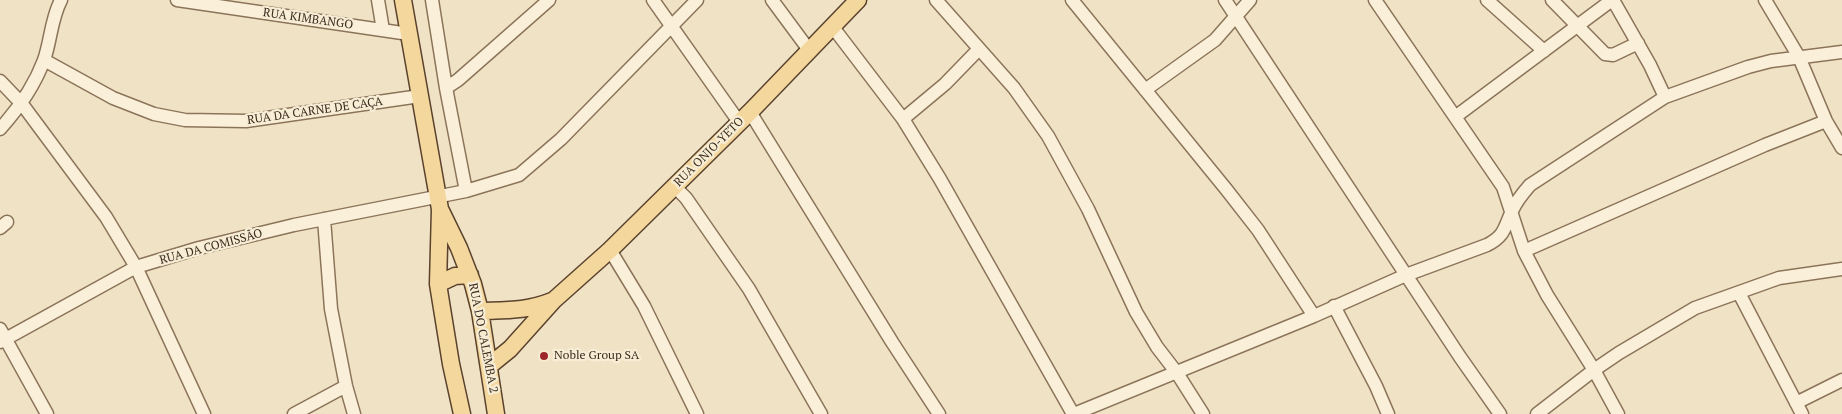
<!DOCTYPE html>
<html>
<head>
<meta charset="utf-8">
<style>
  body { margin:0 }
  canvas { display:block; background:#f0e3c5 }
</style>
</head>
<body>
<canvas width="1842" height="414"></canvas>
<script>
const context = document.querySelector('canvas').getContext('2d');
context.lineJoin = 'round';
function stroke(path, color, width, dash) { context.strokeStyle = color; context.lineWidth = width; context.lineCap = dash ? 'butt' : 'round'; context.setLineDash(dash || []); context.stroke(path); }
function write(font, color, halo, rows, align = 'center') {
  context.font = font + ' "PT Serif",serif'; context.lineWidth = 4.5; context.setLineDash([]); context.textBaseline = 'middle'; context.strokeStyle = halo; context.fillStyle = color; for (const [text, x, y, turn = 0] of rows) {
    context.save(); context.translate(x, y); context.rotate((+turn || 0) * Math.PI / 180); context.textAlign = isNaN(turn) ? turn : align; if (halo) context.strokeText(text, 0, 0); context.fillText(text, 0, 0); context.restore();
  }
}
const minor = new Path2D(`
  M 177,0 L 409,34
  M 378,0 L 383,30
  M 432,0 L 446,88 L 466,191
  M 653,0 L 739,122
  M 772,0 L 809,50
  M 936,0 L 1014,88 L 1048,136 L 1088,209 L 1136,312 L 1157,347 L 1177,373 L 1203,414
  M 1072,0 L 1226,189 L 1258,230 L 1314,316
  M 1225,0 L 1460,357 L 1500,414
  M 1375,0 L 1503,187 L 1524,251 L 1547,295 L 1594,370 L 1618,414
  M 1487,0 L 1544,51
  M 1552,0 L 1605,54 L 1613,55 L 1638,43
  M 1613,0 L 1650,65 L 1665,97
  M 1765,0 L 1799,57 L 1826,121 L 1842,148
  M 832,26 L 903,119 L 940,179 L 1073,414
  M 44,60 L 113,98 L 154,114 L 185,120 L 246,121 L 420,96
  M 0,81 L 22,104 L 106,217 L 136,267 L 204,414
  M 446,88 L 458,80 L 549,0
  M 1145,90 L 1215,40 L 1250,0
  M 750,112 L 892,342 L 939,414
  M 1455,117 L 1612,0
  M 903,119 L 945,84 L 979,49
  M 0,129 C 19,108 34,87 44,60 C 51,40 51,19 61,0
  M 674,186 L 686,198 L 749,289 L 821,414
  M 324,219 L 331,309 L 346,386 L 354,414
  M 0,228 L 7,222
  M 610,250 L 644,306 L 697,414
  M 1524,251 L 1765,145 L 1826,121
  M 1739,293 L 1802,414
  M 1334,306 L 1376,386 L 1388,414
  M 0,329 L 47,414
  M 0,342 L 136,267 L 199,248 L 294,225 L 466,191 L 519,175 L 561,139 L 697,0
  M 1796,403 L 1842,380
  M 294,414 L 346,386
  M 1074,414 L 1314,316 L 1406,275 L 1487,245 C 1505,236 1504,228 1512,211 C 1516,201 1523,193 1530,185 L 1665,97 L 1748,67 L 1771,61 L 1842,52
  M 1537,414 L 1594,370 L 1619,353 L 1695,308 L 1779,278 L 1842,269`);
const major = new Path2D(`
  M 403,0 L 440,209 L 438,284 L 451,364 L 462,414
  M 441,211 L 459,248 L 473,284 L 480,311 L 496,414
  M 438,284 L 455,276 L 470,275
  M 480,311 C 507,310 527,311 552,301
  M 489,366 L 510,349 L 554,300 L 610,250 L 750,112 L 858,0`);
stroke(minor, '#8c745a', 15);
stroke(major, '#5a422e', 19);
stroke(minor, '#faf0d9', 12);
stroke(major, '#f4d79c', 16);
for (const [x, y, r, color] of [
  [544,356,5,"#9e272a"]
]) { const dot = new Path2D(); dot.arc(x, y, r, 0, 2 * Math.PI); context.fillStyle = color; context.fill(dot); stroke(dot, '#f7edd5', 2); }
write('12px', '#3c2c1e', '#f7edd5', [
  ["RUA KIMBANGO",308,19,8],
  ["RUA DA CARNE DE CAÇA",315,111,-8],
  ["RUA ONJO-YETO",709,152,-45],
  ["RUA DA COMISSÃO",211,247,-15],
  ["RUA DO CALEMBA 2",483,338,79]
]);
write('12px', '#3c2c1e', '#f7edd5', [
  ["Noble Group SA",554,356]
], 'left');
</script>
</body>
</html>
